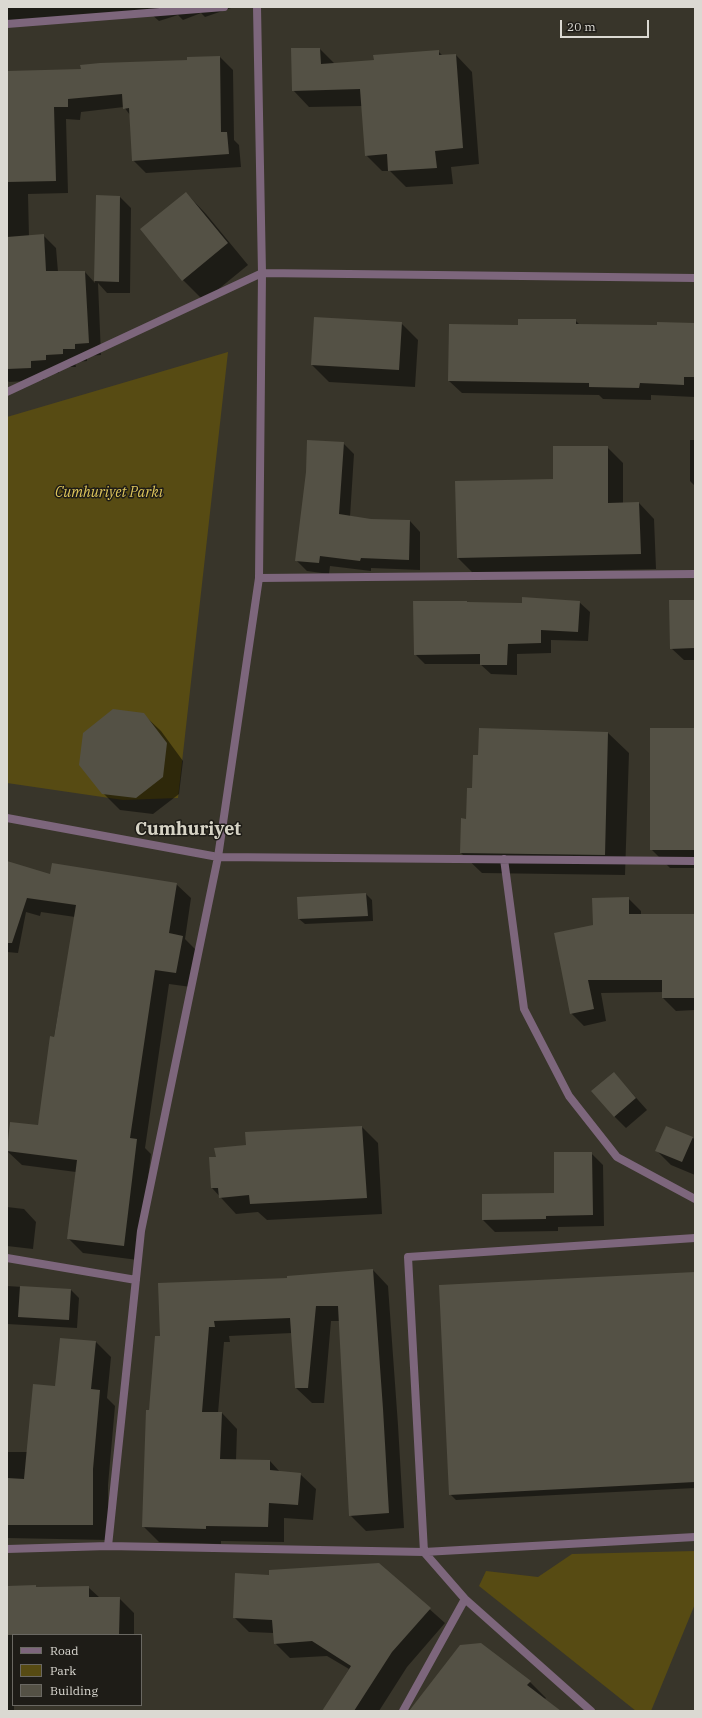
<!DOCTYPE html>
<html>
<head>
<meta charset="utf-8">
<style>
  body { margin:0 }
  #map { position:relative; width:702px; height:1718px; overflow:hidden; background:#38352a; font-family:"IBM Plex Serif",serif }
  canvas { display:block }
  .frame { position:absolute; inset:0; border:8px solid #dbd9d2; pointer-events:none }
  .legend { position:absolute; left:12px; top:1634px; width:130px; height:72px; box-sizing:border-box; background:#1e1c17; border:1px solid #6a6862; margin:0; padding:5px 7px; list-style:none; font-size:12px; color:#dbd9d2 }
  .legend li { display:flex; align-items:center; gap:8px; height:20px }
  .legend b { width:20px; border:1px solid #6a6862 }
  .scale { position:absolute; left:560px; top:20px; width:89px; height:18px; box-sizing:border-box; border:2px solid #dbd9d2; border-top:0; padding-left:5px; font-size:12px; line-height:14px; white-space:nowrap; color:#dbd9d2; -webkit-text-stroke:3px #1e1c17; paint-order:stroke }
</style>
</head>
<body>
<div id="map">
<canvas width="702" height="1718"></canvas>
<div class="frame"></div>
<ul class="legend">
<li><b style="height:5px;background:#7d667c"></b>Road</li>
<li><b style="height:11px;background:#574b13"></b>Park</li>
<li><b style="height:11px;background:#545145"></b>Building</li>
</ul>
<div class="scale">20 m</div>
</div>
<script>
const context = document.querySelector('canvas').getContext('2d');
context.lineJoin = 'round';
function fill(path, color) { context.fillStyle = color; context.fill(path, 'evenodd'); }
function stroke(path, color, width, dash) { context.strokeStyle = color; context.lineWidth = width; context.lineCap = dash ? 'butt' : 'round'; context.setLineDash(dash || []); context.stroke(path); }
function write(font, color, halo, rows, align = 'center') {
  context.font = font + ' "IBM Plex Serif",serif'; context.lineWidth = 3; context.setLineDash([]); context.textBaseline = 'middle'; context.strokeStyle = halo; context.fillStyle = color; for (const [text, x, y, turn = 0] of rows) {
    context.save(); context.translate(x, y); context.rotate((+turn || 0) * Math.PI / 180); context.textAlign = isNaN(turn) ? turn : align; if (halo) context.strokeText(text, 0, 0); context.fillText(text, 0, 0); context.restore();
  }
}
fill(new Path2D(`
  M 228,352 L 178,798 L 123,800 L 7,783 L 7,417 Z
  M 695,1551 L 695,1604 L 651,1711 L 636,1711 L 479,1586 L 486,1571 L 538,1577 L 572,1554 Z`), '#574b13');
fill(new Path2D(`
  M 7,7 L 231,7 L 231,8 L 205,17 L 201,13 L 183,20 L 178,15 L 159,21 L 150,13 L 57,21 L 7,20 Z
  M 320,49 L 335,64 L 375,61 L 438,51 L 443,56 L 456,55 L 472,72 L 479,164 L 451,167 L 453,184 L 406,187 L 390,171 L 382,171 L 366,155 L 362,106 L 309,107 L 293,90 Z
  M 220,57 L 233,70 L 234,140 L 239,145 L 241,167 L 146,173 L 133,160 L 130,115 L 124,107 L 81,112 L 80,120 L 66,119 L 68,193 L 28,194 L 29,237 L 43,235 L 56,248 L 58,272 L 85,272 L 95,283 L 97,196 L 120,197 L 131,208 L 130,293 L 107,293 L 98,283 L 101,355 L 87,356 L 87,361 L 75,362 L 76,367 L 59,367 L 59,373 L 43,374 L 44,380 L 9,382 L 7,380 L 7,72 L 82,70 Z
  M 186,193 L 206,214 L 248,265 L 204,301 L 183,280 Z
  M 694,318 L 695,397 L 651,395 L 651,400 L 603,399 L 599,395 L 462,393 L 449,381 L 519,326 L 575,320 L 580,325 L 658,326 L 694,324 Z
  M 401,323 L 418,340 L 415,387 L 329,382 L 312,365 Z
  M 690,440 L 695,440 L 695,486 L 690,481 Z
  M 343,443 L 354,454 L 350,517 L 371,520 L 410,521 L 420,532 L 420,570 L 371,568 L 371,571 L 330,566 L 329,574 L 307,571 L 296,560 Z
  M 607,447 L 623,463 L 623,504 L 639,503 L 654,519 L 656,569 L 473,573 L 458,558 L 554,480 Z
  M 670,601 L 695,602 L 695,660 L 684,660 L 671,648 Z
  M 579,602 L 590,612 L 588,641 L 551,640 L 551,653 L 517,654 L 517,675 L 491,674 L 480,664 L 425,664 L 415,654 L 468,603 L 523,604 Z
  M 143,714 L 161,731 L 183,761 L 179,794 L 153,814 L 120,810 L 103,793 Z
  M 695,729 L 695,868 L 670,868 L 651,849 Z
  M 608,733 L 629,753 L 625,875 L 482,873 L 461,853 L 473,789 Z
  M 7,862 L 51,876 L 176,884 L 191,898 L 185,939 L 197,951 L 191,987 L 169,984 L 145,1148 L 151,1154 L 138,1260 L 83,1253 L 68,1238 L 76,1172 L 22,1165 L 7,1151 L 38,1127 L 75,917 L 41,912 L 40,916 L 26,912 L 18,953 L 7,952 Z
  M 366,894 L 372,900 L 373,921 L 305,924 L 299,919 Z
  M 628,898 L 641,911 L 641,915 L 695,914 L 695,1010 L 676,1011 L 663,998 L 663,992 L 601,993 L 606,1021 L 584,1026 L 571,1013 L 594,926 Z
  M 614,1073 L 647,1110 L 626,1128 L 614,1116 Z
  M 362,1127 L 378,1143 L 382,1214 L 267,1220 L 258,1212 L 236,1214 L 212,1188 L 217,1158 L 247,1146 L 247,1133 Z
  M 666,1127 L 695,1139 L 695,1175 L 671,1165 L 657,1151 Z
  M 591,1153 L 603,1165 L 604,1226 L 558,1227 L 558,1231 L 495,1232 L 483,1220 L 555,1194 Z
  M 7,1207 L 24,1209 L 36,1222 L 33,1249 L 7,1246 Z
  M 373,1270 L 388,1286 L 398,1425 L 404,1528 L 366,1531 L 350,1515 L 340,1321 L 331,1321 L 324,1403 L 312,1403 L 296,1388 L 292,1333 L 229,1336 L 230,1342 L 224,1342 L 218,1413 L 222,1413 L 237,1429 L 236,1460 L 270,1461 L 280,1472 L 300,1474 L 316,1489 L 313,1520 L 284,1518 L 284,1542 L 221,1541 L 221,1544 L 159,1542 L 143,1526 L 149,1411 L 161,1337 L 288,1279 Z
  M 695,1273 L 695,1488 L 456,1500 L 450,1494 Z
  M 7,1286 L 71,1290 L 79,1298 L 77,1328 L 7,1324 Z
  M 96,1342 L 111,1357 L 107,1398 L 115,1406 L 108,1485 L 108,1540 L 7,1538 L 7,1452 L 28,1452 L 56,1387 Z
  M 379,1564 L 445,1623 L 407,1667 L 379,1711 L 323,1711 L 349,1669 L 327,1656 L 290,1658 L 275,1643 L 274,1633 L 249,1632 L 234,1617 L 270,1576 Z
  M 7,1587 L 88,1587 L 100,1598 L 119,1598 L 134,1613 L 134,1635 L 13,1635 L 14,1711 L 7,1711 Z
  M 530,1682 L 546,1698 L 545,1699 L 560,1711 L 417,1711 Z`), '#0007');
fill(new Path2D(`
  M 291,48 L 320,48 L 321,64 L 374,60 L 373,55 L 439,50 L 439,55 L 456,54 L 463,148 L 435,151 L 437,168 L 388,171 L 387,154 L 365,156 L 360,89 L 292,91 Z
  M 220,56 L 221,132 L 227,132 L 229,154 L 132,161 L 129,108 L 123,109 L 122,94 L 68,99 L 68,107 L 54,107 L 56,181 L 7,182 L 7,71 L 81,69 L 80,65 L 100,63 L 187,60 L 187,57 Z
  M 186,192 L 228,243 L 182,281 L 140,229 Z
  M 96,195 L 120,196 L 119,282 L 94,281 Z
  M 44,234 L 46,271 L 85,271 L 89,343 L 75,344 L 75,349 L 63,349 L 63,354 L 46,355 L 46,360 L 31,361 L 31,368 L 7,369 L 7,237 Z
  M 314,317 L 402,322 L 399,370 L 311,365 Z
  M 518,319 L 576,319 L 576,324 L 657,325 L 657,322 L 695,323 L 695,377 L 684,377 L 684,385 L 640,383 L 639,388 L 589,387 L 589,383 L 448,381 L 449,324 L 518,325 Z
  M 307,440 L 344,442 L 339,514 L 371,519 L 410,520 L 409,560 L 361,558 L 360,561 L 320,556 L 319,563 L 295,561 L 306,472 Z
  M 553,446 L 608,446 L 608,503 L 639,502 L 641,554 L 457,558 L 455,481 L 553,479 Z
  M 522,597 L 580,601 L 578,632 L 541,630 L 541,643 L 508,644 L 507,665 L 480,665 L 480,654 L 414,655 L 413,601 L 467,601 L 467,602 L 522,603 Z
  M 669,600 L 694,600 L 694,648 L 670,649 Z
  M 113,709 L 144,713 L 167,743 L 163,777 L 136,798 L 102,794 L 79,765 L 83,733 Z
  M 479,728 L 608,732 L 605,855 L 460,853 L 461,818 L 466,819 L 467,788 L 472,788 L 473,755 L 478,755 Z
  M 650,728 L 695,728 L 695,850 L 650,850 Z
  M 7,861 L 50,874 L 52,863 L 177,883 L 169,933 L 183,936 L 176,973 L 155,970 L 130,1138 L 137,1139 L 124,1246 L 67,1239 L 77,1160 L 7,1151 L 10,1122 L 38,1125 L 50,1036 L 54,1037 L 76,905 L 27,898 L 12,943 L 7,943 Z
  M 366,893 L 368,916 L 298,919 L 297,897 Z
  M 629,897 L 629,914 L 695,914 L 695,998 L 662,998 L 662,980 L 588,980 L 594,1009 L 570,1014 L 554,933 L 593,925 L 592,898 Z
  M 614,1072 L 636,1098 L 614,1117 L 591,1091 Z
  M 362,1126 L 367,1198 L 250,1204 L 249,1195 L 219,1198 L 218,1188 L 211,1188 L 209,1157 L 216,1157 L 214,1148 L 246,1145 L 245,1132 Z
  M 666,1126 L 693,1137 L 682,1162 L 655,1151 Z
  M 554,1152 L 592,1152 L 593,1215 L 546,1216 L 546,1219 L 482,1220 L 482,1194 L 554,1193 Z
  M 373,1269 L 383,1409 L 389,1513 L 349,1516 L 338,1306 L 316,1306 L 308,1388 L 295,1388 L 290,1318 L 214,1321 L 215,1327 L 209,1327 L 202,1412 L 222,1412 L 220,1459 L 270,1460 L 270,1470 L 301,1473 L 298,1505 L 269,1503 L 268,1527 L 206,1526 L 206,1529 L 142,1527 L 146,1410 L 149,1410 L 155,1336 L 160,1336 L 158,1283 L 287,1278 L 287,1276 Z
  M 695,1272 L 695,1482 L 449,1495 L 439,1285 Z
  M 20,1286 L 71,1289 L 69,1320 L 18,1317 Z
  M 60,1338 L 96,1341 L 91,1389 L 100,1390 L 93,1469 L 93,1525 L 7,1525 L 7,1478 L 24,1479 L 33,1384 L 55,1386 Z
  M 379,1563 L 431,1608 L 392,1652 L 354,1711 L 322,1711 L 351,1666 L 312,1641 L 274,1644 L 272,1620 L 233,1618 L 235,1573 L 269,1575 L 269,1570 Z
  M 36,1585 L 36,1587 L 89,1586 L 89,1597 L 120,1597 L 119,1635 L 7,1635 L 7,1586 Z
  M 481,1643 L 531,1681 L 527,1685 L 561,1711 L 409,1711 L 460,1645 Z`), '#545145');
stroke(new Path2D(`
  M 7,24 L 224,7
  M 7,392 L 262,273 L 695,278
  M 259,578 L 695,574
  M 7,818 L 218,857 L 695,861
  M 504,859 L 524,1009 L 569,1096 L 617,1157 L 695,1199
  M 7,1258 L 136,1280
  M 108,1546 L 141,1231 L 218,857 L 259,578 L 262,273 L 257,7
  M 7,1549 L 108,1546 L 424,1552 L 695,1537
  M 403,1711 L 465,1599
  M 591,1711 L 465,1599 L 424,1552 L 408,1257 L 695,1238`), '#7d667c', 8);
write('italic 14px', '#dfc65b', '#1e1c17', [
  ["Cumhuriyet Parkı",109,493]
]);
write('bold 18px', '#d6d3c5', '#1e1c17', [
  ["Cumhuriyet",188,830]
]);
</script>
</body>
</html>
